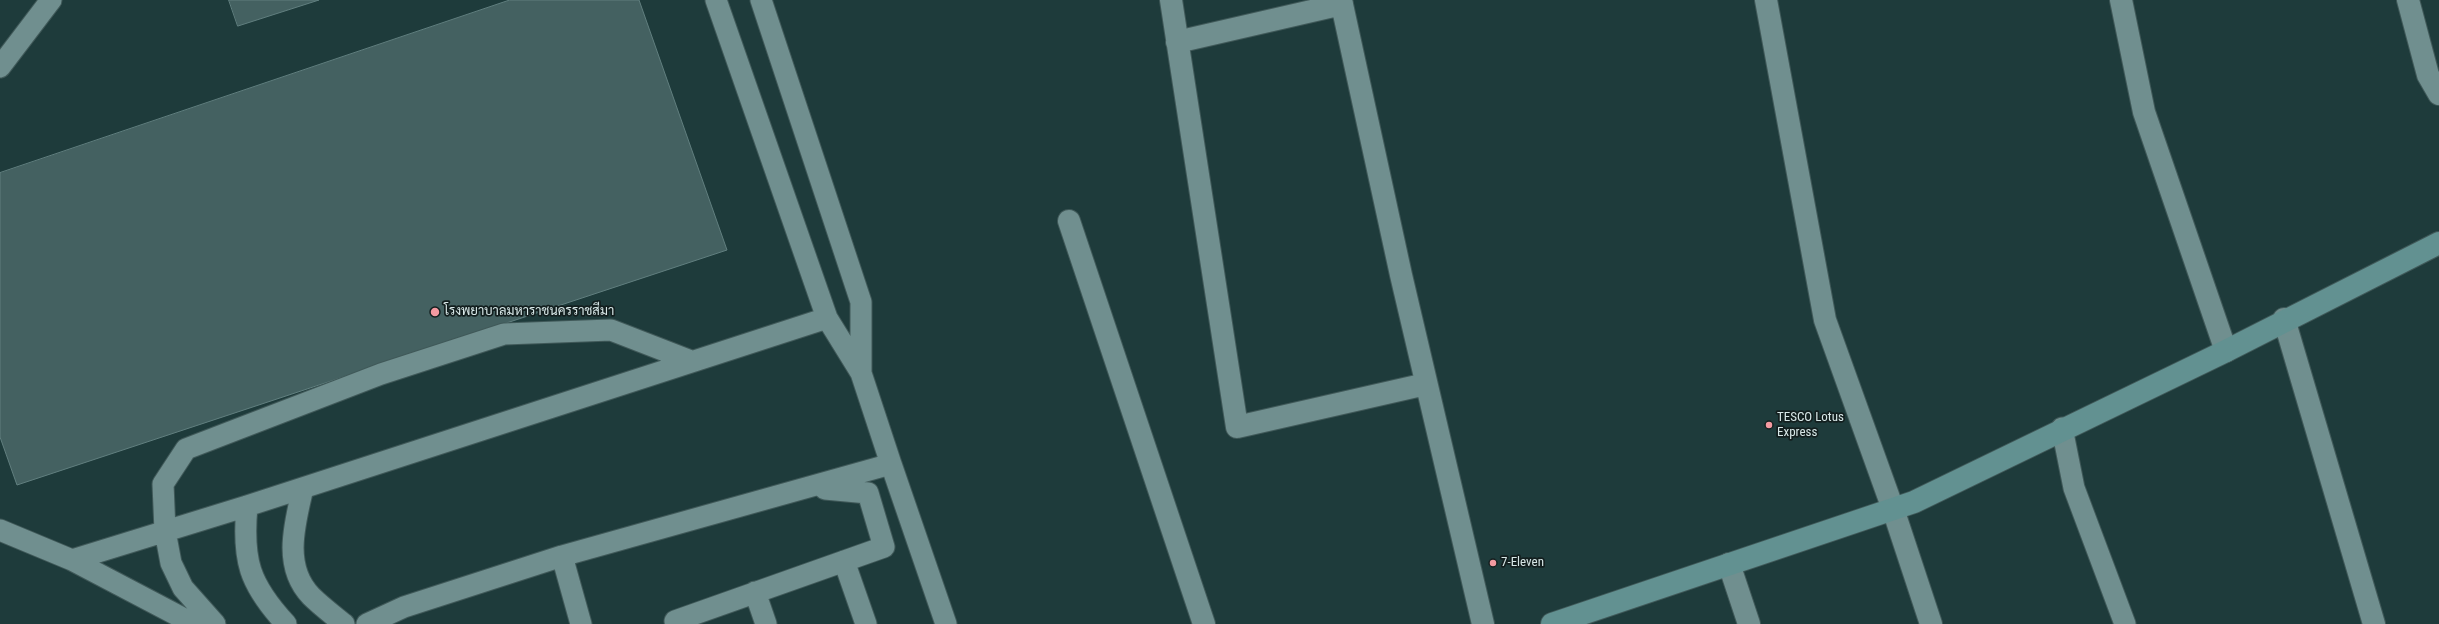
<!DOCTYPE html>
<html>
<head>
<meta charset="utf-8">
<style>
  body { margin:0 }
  canvas { display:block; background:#1e3b3b }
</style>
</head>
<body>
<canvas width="2439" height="624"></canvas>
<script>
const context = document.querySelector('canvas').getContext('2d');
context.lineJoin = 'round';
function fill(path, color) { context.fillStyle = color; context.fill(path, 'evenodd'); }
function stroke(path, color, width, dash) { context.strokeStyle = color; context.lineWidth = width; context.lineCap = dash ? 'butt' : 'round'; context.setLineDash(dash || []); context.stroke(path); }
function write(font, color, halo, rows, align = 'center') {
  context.font = font + ' "Roboto Condensed",Sarabun,sans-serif'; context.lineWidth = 3.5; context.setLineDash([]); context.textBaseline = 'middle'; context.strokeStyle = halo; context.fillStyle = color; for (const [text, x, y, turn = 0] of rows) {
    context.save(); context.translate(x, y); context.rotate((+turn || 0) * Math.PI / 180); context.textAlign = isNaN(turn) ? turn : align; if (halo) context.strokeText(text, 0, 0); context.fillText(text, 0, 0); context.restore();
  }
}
const building = new Path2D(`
  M 229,0 L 319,0 L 238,26 Z
  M 510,0 L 639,0 L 727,250 L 17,485 L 0,437 L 0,173 Z`);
fill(building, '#446161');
stroke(building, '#617f7f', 1);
const lane = new Path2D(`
  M 716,0 L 827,318
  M 761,0 L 861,302 L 861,373
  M 0,67 L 51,0
  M 2062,428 L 2074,488 L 2125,624
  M 891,464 L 946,624
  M 303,488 C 295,523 282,566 311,596 C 321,606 333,615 344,624
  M 247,506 C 242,560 249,584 286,624
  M 0,530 L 72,560 L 194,624
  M 562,556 L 581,624
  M 72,560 L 247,506 L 827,318 L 861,373 L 891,464 L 562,556 L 404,607 L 367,624
  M 844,561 L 866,624
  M 755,592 L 766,624
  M 215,624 L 183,588 L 171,563 L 165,531 L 163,484 L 186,449 L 381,374 L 504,334 L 611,330 L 691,361
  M 676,624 L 675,621 L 884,547 L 868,493 L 825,489`);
const street = new Path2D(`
  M 1171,0 L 1237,427 L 1426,384
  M 1341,0 L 1401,275 L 1483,624
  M 1766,0 L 1825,320 L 1893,509 L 1931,624
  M 2121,0 L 2144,112 L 2226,351
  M 2408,0 L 2428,75 L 2439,94
  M 1177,42 L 1342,4
  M 1069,221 L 1204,624
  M 2284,319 L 2374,624
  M 1729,564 L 1749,624`);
const secondary = new Path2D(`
  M 1552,624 L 1914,502 L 2226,351 L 2439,243`);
stroke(lane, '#405959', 23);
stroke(street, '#405959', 24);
stroke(secondary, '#405959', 24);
stroke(lane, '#708f8f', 21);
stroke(street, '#708f8f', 22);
stroke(secondary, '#629191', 22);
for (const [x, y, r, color] of [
  [435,312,5,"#f49aa1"],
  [1769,425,4,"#f49aa1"],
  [1493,563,4,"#f49aa1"]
]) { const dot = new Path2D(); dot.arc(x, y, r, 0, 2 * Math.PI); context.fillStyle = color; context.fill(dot); stroke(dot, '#131f1f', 1.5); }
write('13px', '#d7e7e7', '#131f1f', [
  ["โรงพยาบาลมหาราชนครราชสีมา",444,312],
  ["TESCO Lotus",1777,418],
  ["Express",1777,433],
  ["7-Eleven",1501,563]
], 'left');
</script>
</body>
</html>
